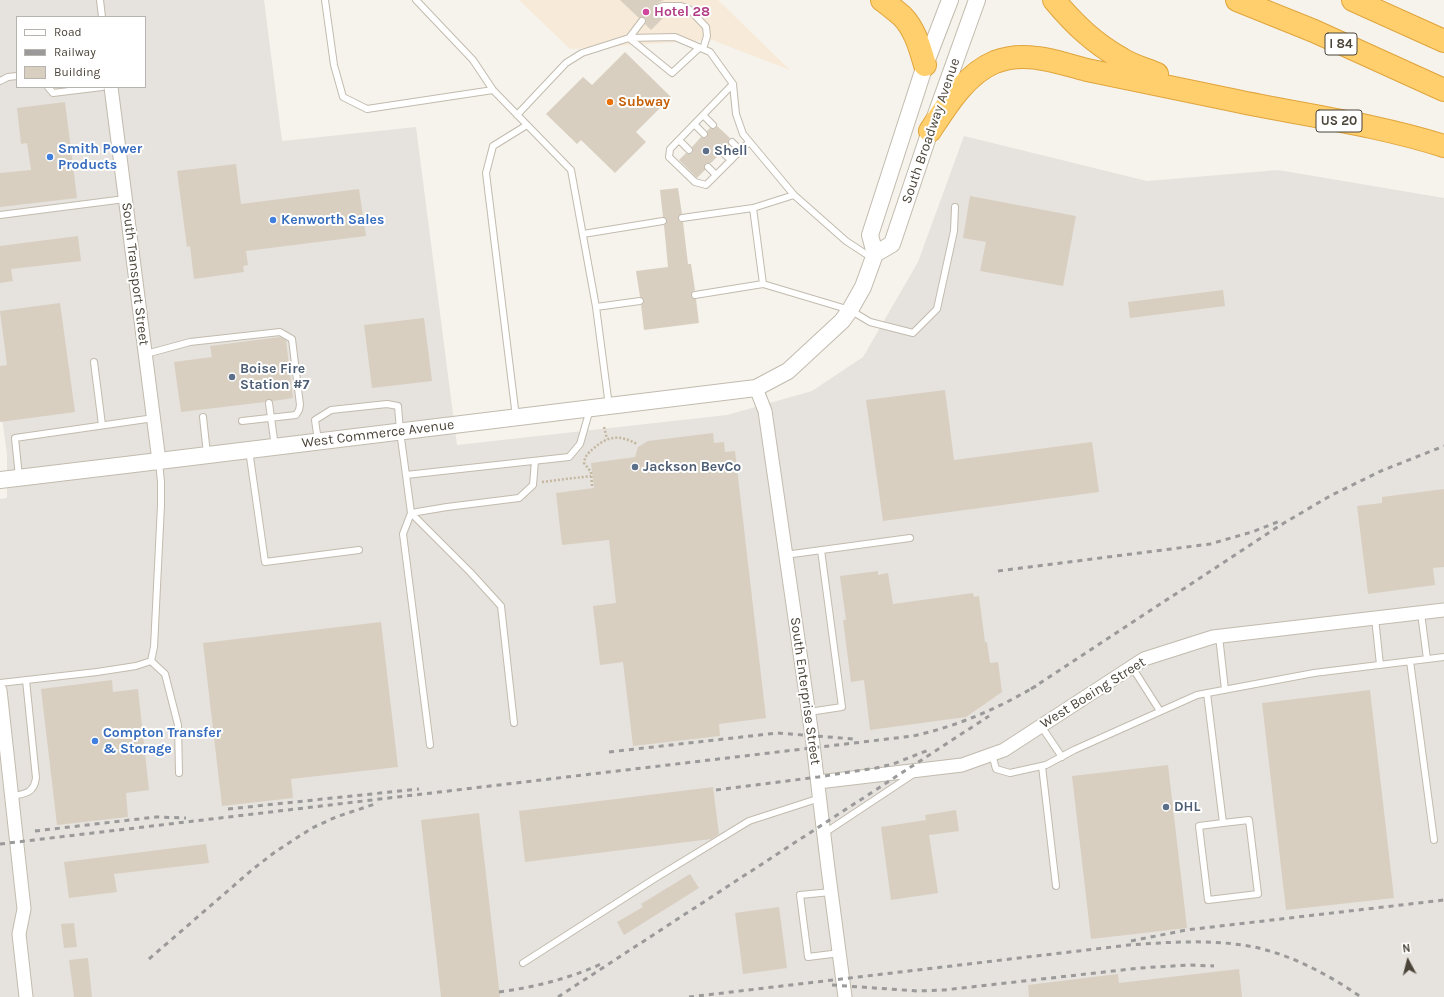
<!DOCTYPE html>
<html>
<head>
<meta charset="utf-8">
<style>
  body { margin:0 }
  #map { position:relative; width:1444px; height:997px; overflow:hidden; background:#f6f3ec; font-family:Karla,sans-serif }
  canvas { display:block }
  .legend { position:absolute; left:16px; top:16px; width:130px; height:72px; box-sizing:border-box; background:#fff; border:1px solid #b7b4b0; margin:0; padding:5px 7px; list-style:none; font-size:12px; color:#4b4439 }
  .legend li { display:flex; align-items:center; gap:8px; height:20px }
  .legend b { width:20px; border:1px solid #b7b4b0 }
  .north { position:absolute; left:1388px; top:941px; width:40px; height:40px; -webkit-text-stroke:3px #fff; paint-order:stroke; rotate:353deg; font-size:11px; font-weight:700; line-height:16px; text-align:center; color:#4b4439 }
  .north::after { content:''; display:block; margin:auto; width:14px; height:18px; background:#4b4439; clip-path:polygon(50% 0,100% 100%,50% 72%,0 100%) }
</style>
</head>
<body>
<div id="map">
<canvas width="1444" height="997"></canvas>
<ul class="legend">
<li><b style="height:5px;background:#fff"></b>Road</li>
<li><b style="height:5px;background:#9a9a9a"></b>Railway</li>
<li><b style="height:11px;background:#d8cfc1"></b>Building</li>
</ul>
<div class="north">N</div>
</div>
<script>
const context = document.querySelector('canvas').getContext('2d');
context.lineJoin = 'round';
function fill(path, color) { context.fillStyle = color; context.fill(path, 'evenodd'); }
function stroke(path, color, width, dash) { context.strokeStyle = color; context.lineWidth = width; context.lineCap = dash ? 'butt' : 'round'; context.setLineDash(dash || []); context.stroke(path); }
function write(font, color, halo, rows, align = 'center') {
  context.font = font + ' Karla,sans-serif'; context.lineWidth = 4; context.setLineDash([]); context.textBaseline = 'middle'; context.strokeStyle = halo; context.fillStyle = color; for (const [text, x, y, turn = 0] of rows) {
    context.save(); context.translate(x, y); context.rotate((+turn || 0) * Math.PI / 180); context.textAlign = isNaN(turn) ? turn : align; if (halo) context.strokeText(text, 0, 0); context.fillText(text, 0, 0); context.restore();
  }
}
fill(new Path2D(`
  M 519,0 L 718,0 L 790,70 L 712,40 L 570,49 Z`), '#f7ead8');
fill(new Path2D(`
  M 0,0 L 264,0 L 282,141 L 416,127 L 457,445 L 727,415 L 812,391 L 863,357 L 918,262 L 964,136 L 1147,181 L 1278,170 L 1444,198 L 1444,997 L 0,997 L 0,499 L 7,498 L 7,454 L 0,404 ZM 17,17 L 145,17 L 145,87 L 17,87 Z`), '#e6e2dd');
fill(new Path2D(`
  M 620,0 L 664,0 L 654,5 L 653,7 L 654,12 L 660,12 L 665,16 L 651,30 L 645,24 L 646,21 L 645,18 L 642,17 L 639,18 Z
  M 625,52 L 671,97 L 636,132 L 646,142 L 615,173 L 581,140 L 577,144 L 546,114 L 583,77 L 592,85 Z
  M 65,102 L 77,198 L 0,207 L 0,173 L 31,170 L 27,143 L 21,144 L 17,108 Z
  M 717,126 L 730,138 L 728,141 L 729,145 L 725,149 L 723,148 L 719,149 L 718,151 L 719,155 L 711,163 L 707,163 L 705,164 L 705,170 L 697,178 L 679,160 L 686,153 L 688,154 L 692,153 L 693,151 L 692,147 L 701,137 L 705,138 L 707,137 L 707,131 L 710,128 L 715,129 Z
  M 236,164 L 241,204 L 359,189 L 366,236 L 246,251 L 248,265 L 243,266 L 244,272 L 194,279 L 190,246 L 187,247 L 177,171 Z
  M 678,188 L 682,214 L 678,216 L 678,219 L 680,222 L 683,222 L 688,264 L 691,264 L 695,290 L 691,293 L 691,296 L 693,299 L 696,299 L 699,323 L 644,330 L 641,305 L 644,303 L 644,300 L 642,297 L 640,297 L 636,271 L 668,267 L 664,225 L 666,224 L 667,221 L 666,218 L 663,217 L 660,190 Z
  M 970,196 L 1076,216 L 1063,286 L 980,271 L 986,242 L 963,238 Z
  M 78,236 L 81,261 L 11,269 L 13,281 L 0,283 L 0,246 Z
  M 1223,290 L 1225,306 L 1130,318 L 1128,302 Z
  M 60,303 L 75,412 L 0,422 L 0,366 L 7,365 L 0,311 Z
  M 424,318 L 432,381 L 372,388 L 364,325 Z
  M 280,337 L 286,340 L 293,398 L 273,401 L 269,399 L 265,402 L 181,412 L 174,362 L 212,357 L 210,346 Z
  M 945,390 L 954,460 L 1092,442 L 1099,492 L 883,521 L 866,400 Z
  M 713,433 L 714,443 L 724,442 L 725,452 L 735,451 L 766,718 L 719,724 L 720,736 L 633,746 L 623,662 L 600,665 L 593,606 L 616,603 L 609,540 L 562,545 L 556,493 L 594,488 L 591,463 L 635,457 L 638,447 L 648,441 Z
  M 1444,489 L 1444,567 L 1433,568 L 1435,585 L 1368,594 L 1357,506 L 1382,503 L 1382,497 Z
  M 878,571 L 878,575 L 888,573 L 893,604 L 973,593 L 974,597 L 979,596 L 985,642 L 987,642 L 990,663 L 998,662 L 1002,692 L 966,717 L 870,730 L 864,680 L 851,682 L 843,620 L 846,620 L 840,576 Z
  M 381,622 L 398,767 L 291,779 L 293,798 L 222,806 L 203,643 Z
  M 112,680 L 113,692 L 138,689 L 149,790 L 126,793 L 128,817 L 57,825 L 41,689 Z
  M 1370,690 L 1394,898 L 1286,910 L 1262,703 Z
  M 1168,765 L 1187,928 L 1091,939 L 1072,776 Z
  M 713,787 L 719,834 L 711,839 L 525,862 L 519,811 Z
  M 956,810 L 959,831 L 929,835 L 938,893 L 891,900 L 881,827 L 926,820 L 925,815 Z
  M 479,813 L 500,997 L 441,997 L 421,820 Z
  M 206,844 L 209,863 L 114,874 L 117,892 L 69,898 L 64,862 Z
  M 690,874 L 699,888 L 624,935 L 617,922 L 643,907 L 641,904 Z
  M 779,907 L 787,968 L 743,974 L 735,913 Z
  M 74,923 L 77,947 L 64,948 L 61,924 Z
  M 88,958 L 92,997 L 74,997 L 69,960 Z
  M 1239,969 L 1242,997 L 1029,997 L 1028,985 L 1118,974 L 1119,983 Z`), '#d8cfc1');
const service = new Path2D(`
  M 100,0 L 102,17
  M 325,0 L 334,65 L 343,97 L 367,109 L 493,90
  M 416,0 L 473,60 L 493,90 L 571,170 L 596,307 L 609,406
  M 657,8 L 663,6 L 681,6 L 689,9 L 706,27 L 707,36 L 703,49
  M 629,38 L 672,73 L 699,48
  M 629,38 L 642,21
  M 0,81 L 8,77 L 17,76
  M 733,84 L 670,149 L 669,157 L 695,182 L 706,185 L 749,142
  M 48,87 L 53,93 L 102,87
  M 517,115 L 566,63 L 582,53 L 629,38 L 675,37 L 710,52 L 733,84 L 736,114 L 743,134 L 794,195 L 846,241 L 872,258
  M 703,115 L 713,125
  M 694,124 L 704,134
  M 679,140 L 689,150
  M 732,142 L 740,150
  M 722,152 L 731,160
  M 708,167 L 716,175
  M 753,208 L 763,284 L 850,310 L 870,322 L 913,333 L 937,309 L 954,231 L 955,207
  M 0,215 L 125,199
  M 682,218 L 753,208 L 794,195
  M 583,234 L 663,221
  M 695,295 L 763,284
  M 596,307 L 640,301
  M 146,354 L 190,342 L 280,332 L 292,339 L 300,405 L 299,410 L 296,415 L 242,421
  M 94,362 L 102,425
  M 269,403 L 275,447
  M 203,417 L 207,454
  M 516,417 L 486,173 L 493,146 L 527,125
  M 318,441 L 315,420 L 331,410 L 387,404 L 398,406 L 400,431 L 406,475 L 569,457 L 580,444 L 590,409
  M 249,450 L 265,562 L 359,550
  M 406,475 L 411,513 L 403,534 L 430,745
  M 19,477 L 15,438 L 154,418
  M 411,513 L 470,572 L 501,606 L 514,723
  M 411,513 L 447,507 L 519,498 L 533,485 L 535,461
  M 785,555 L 910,538
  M 1421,613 L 1427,659
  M 1375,618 L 1380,665
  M 1219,636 L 1225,690
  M 151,661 L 165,674 L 178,725 L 179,773
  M 1410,661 L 1434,840
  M 1132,667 L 1160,711
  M 0,683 L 97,672 L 136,666 L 151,661 L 154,647 L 161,505 L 161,482 L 159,462
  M 1207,693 L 1223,823 L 1199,826 L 1208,900 L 1258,894 L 1249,820 L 1223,823
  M 809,712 L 842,707 L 821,550
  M 1041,726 L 1062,757
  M 992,754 L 996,769 L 1010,773 L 1046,765 L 1074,750 L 1197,695 L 1314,673 L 1444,657
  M 1042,766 L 1056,886
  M 12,796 C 25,794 34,793 36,778 L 26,680
  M 823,834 L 915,773
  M 831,892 L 800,895 L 808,957 L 840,953
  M 523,963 L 654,879 L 749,821 L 820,798`);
const minor = new Path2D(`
  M 111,87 L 159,461
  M 756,388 L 765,411 L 812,736 C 822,823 833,910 845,997
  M 0,690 L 24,909 L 19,934 L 26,997
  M 818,782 L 962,765 L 1004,750 L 1144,659 L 1213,637 L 1444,610`);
const tertiary = new Path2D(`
  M 875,254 L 892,244 L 930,131 L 977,0
  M 0,480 L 159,461 L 756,388 L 788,371 L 842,321 L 850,310 L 863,287 L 875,254 L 870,235 L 925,65 L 950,0`);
const motorway = new Path2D(`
  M 882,0 C 889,5 896,11 902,16 C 915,29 920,48 925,65
  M 1054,0 C 1075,25 1094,43 1122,59 C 1133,66 1146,69 1157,74
  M 1237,0 L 1314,31 L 1444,90
  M 1353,0 L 1444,41
  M 930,131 C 947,105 966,74 995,62 C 1008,57 1024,56 1037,58 C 1054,60 1071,66 1087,70 C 1135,80 1184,90 1232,100 C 1302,115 1375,124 1444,146`);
stroke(service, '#c2bbae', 8);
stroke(minor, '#c2bbae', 15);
stroke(tertiary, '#c2bbae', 18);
stroke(motorway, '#e0a43c', 24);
stroke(new Path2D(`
  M 604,427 L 607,439
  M 542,482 L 591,476
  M 592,486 L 591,472 L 584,463 C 585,456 588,453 594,448 C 609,435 620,435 637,444`), '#c4b79f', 2.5, [2, 2]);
stroke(service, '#fff', 6);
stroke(minor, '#fff', 13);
stroke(tertiary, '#fff', 16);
stroke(motorway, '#ffcf6e', 22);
stroke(new Path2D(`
  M 998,571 L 1210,544 L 1252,532 L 1280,521
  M 1031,689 L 1279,526 L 1330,496 L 1381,471 L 1444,446
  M 609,752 L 777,733 L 854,739
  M 716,790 L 818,777 L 876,768 L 893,764 L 931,749
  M 228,809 L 419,789
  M 35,831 L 156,817 L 186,818
  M 0,844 L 913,736 C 958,726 997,709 1036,686
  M 1131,941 L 1186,930 L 1444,900
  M 149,959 L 253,869 L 275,852 L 312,828 L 336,817 L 378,803
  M 832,985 L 918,991 L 944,990 L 1140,968 L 1190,965 L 1214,966
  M 499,992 C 535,987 568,979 601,964
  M 558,997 L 989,716
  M 689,997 L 1129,945 C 1170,942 1213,939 1254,947 C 1292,955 1329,975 1361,997`), '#9a9a9a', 3, [5, 5]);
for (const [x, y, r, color] of [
  [646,12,4,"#d1479c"],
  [610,102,4,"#e8710a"],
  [706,151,4,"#5c6f8a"],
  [50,157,4,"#3f7fe0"],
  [273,220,4,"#3f7fe0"],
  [232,377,4,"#5c6f8a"],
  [635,467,4,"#5c6f8a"],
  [95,741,4,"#3f7fe0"],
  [1166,807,4,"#5c6f8a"]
]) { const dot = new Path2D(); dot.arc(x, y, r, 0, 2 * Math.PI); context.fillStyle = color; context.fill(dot); stroke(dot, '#fff', 1.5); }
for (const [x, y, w] of [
  [1341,44,32],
  [1339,121,46]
]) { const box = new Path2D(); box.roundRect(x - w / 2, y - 11, w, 22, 3); context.fillStyle = '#fff'; context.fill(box); stroke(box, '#4b4439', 1); }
write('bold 13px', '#4b4439', null, [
  ["I 84",1341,44],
  ["US 20",1339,121]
]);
write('bold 14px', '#b23c85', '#fff', [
  ["Hotel 28",654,12]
], 'left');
write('bold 14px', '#c56008', '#fff', [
  ["Subway",618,102]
], 'left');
write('14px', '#4b4439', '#fff', [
  ["South Broadway Avenue",931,131,-71],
  ["South Transport Street",135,274,83],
  ["West Commerce Avenue",378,434,-7],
  ["South Enterprise Street",805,691,82],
  ["West Boeing Street",1093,693,-32]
]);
write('bold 14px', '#366cbe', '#fff', [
  ["Smith Power",58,149],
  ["Products",58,165],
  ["Kenworth Sales",281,220],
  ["Compton Transfer",103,733],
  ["& Storage",103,749]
], 'left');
write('bold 14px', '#4e5e75', '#fff', [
  ["Shell",714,151],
  ["Boise Fire",240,369],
  ["Station #7",240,385],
  ["Jackson BevCo",643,467],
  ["DHL",1174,807]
], 'left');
</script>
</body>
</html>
